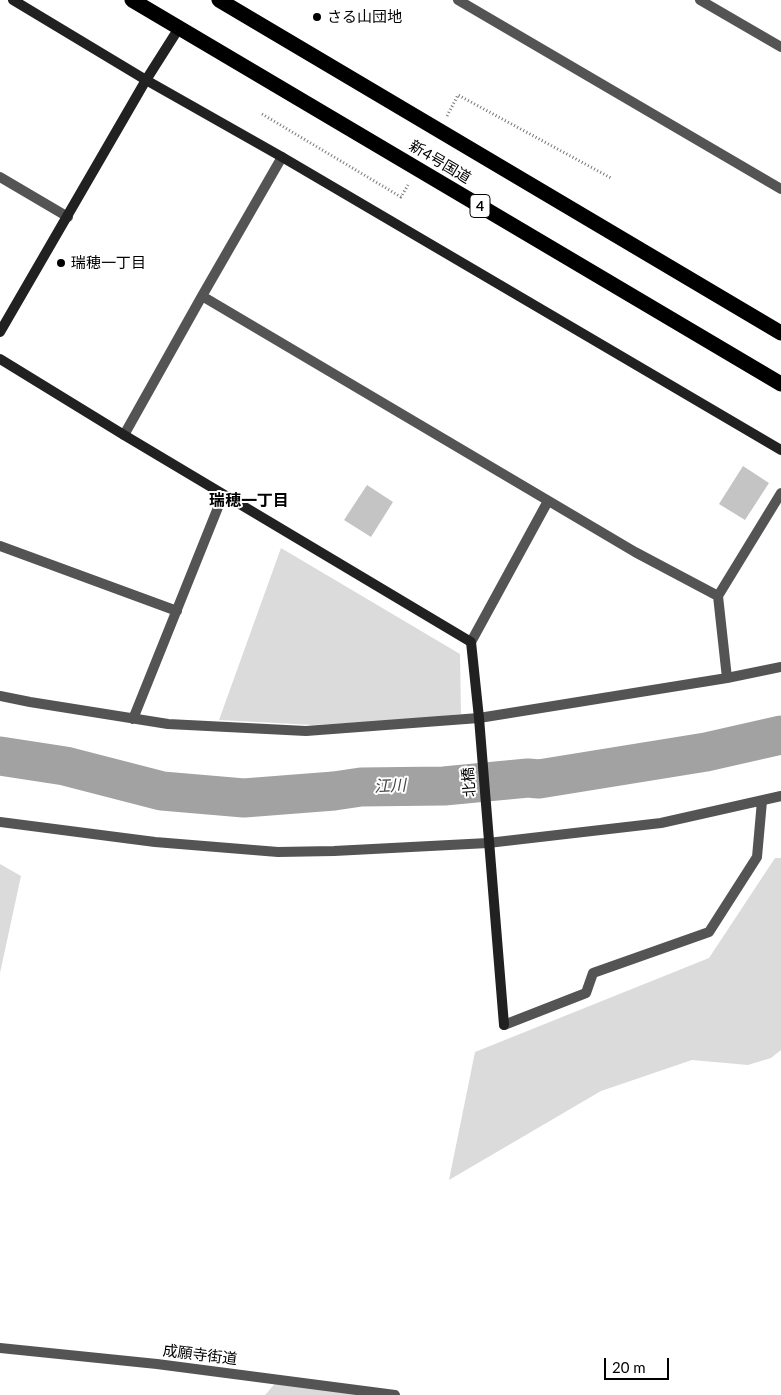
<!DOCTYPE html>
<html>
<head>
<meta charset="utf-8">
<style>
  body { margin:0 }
  #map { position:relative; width:781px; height:1395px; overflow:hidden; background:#fff; font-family:Lato,sans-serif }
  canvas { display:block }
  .scale { position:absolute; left:604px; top:1358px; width:65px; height:22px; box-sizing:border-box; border:2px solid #000; border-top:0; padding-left:6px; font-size:15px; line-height:18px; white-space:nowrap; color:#000; -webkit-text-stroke:4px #fff; paint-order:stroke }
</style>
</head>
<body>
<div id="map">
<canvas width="781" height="1395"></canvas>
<div class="scale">20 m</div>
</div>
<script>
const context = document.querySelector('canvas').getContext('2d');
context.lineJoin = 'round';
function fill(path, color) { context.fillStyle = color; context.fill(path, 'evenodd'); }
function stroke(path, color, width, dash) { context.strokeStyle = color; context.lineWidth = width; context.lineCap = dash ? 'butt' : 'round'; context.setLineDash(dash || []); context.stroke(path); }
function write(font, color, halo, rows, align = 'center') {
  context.font = font + ' Lato,"Noto Sans JP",sans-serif'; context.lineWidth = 4; context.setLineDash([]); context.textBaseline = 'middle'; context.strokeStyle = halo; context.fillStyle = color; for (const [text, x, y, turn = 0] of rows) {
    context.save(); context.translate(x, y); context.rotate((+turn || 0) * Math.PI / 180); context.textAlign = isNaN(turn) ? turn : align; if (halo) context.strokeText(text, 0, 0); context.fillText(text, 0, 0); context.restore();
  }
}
fill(new Path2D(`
  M 281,548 L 460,654 L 461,714 L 404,720 L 313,725 L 219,720 Z
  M 775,858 L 781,858 L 781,1050 L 771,1058 L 748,1065 L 692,1060 L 601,1091 L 449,1180 L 475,1052 L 709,958 Z
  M 0,864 L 21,876 L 0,973 Z
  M 279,1379 L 366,1395 L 265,1395 Z`), '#dbdbdb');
stroke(new Path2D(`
  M 0,756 L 65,766 L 162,791 L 244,798 L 334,791 L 361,787 L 444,786 L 528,778 L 539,779 L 706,752 L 781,735`), '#a2a2a2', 39);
fill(new Path2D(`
  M 743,466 L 769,483 L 745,520 L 719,504 Z
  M 367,485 L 393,502 L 371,537 L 344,520 Z`), '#c4c4c4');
stroke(new Path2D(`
  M 262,114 L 401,197 L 408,185
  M 447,116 L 458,95 L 611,178`), '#767676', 3, [1, 2.5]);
stroke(new Path2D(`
  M 458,0 L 781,189
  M 700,0 L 781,47
  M 0,177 L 68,217
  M 202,296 L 635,552 L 718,596
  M 124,435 L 202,296 L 282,157
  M 0,546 L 177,611
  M 471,642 L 548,501
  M 727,678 L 781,667
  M 0,696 L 30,702 L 168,724 L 306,731 L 479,718 L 727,678 L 718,596 L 781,493
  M 133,719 L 223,495
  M 0,822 L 155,842 L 278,852 L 334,851 L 488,843 L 661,823 L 781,796
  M 504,1025 L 586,993 L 593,973 L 709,932 L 757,857 L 762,801
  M 0,1348 L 157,1364 L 395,1395`), '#545454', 10);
stroke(new Path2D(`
  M 13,0 L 146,80 L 282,157 L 781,450
  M 0,332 L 146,80 L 179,28
  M 0,359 L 124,435 L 471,642 L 479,718 L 504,1025`), '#212121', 10);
stroke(new Path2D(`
  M 132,0 L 781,384
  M 219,0 L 781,333`), '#000', 15);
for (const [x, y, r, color] of [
  [317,17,5,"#000"],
  [61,263,5,"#000"]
]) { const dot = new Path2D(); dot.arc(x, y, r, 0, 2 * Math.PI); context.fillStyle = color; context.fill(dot); stroke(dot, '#fff', 2); }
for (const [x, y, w] of [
  [480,206,20]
]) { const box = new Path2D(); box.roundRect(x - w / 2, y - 11.5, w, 23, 4); context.fillStyle = '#fff'; context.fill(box); stroke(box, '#000', 1); }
write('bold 14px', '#000', null, [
  ["4",480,206]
]);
write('15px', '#000', '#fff', [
  ["さる山団地",327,17],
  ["瑞穂一丁目",71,263]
], 'left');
write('15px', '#000', '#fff', [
  ["新4号国道",440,162,31],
  ["北橋",469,782,-94],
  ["成願寺街道",200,1355,7]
]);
write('bold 16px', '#000', '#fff', [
  ["瑞穂一丁目",249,501]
]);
write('italic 16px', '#434343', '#fff', [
  ["江川",390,786,-3]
]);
</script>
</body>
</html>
